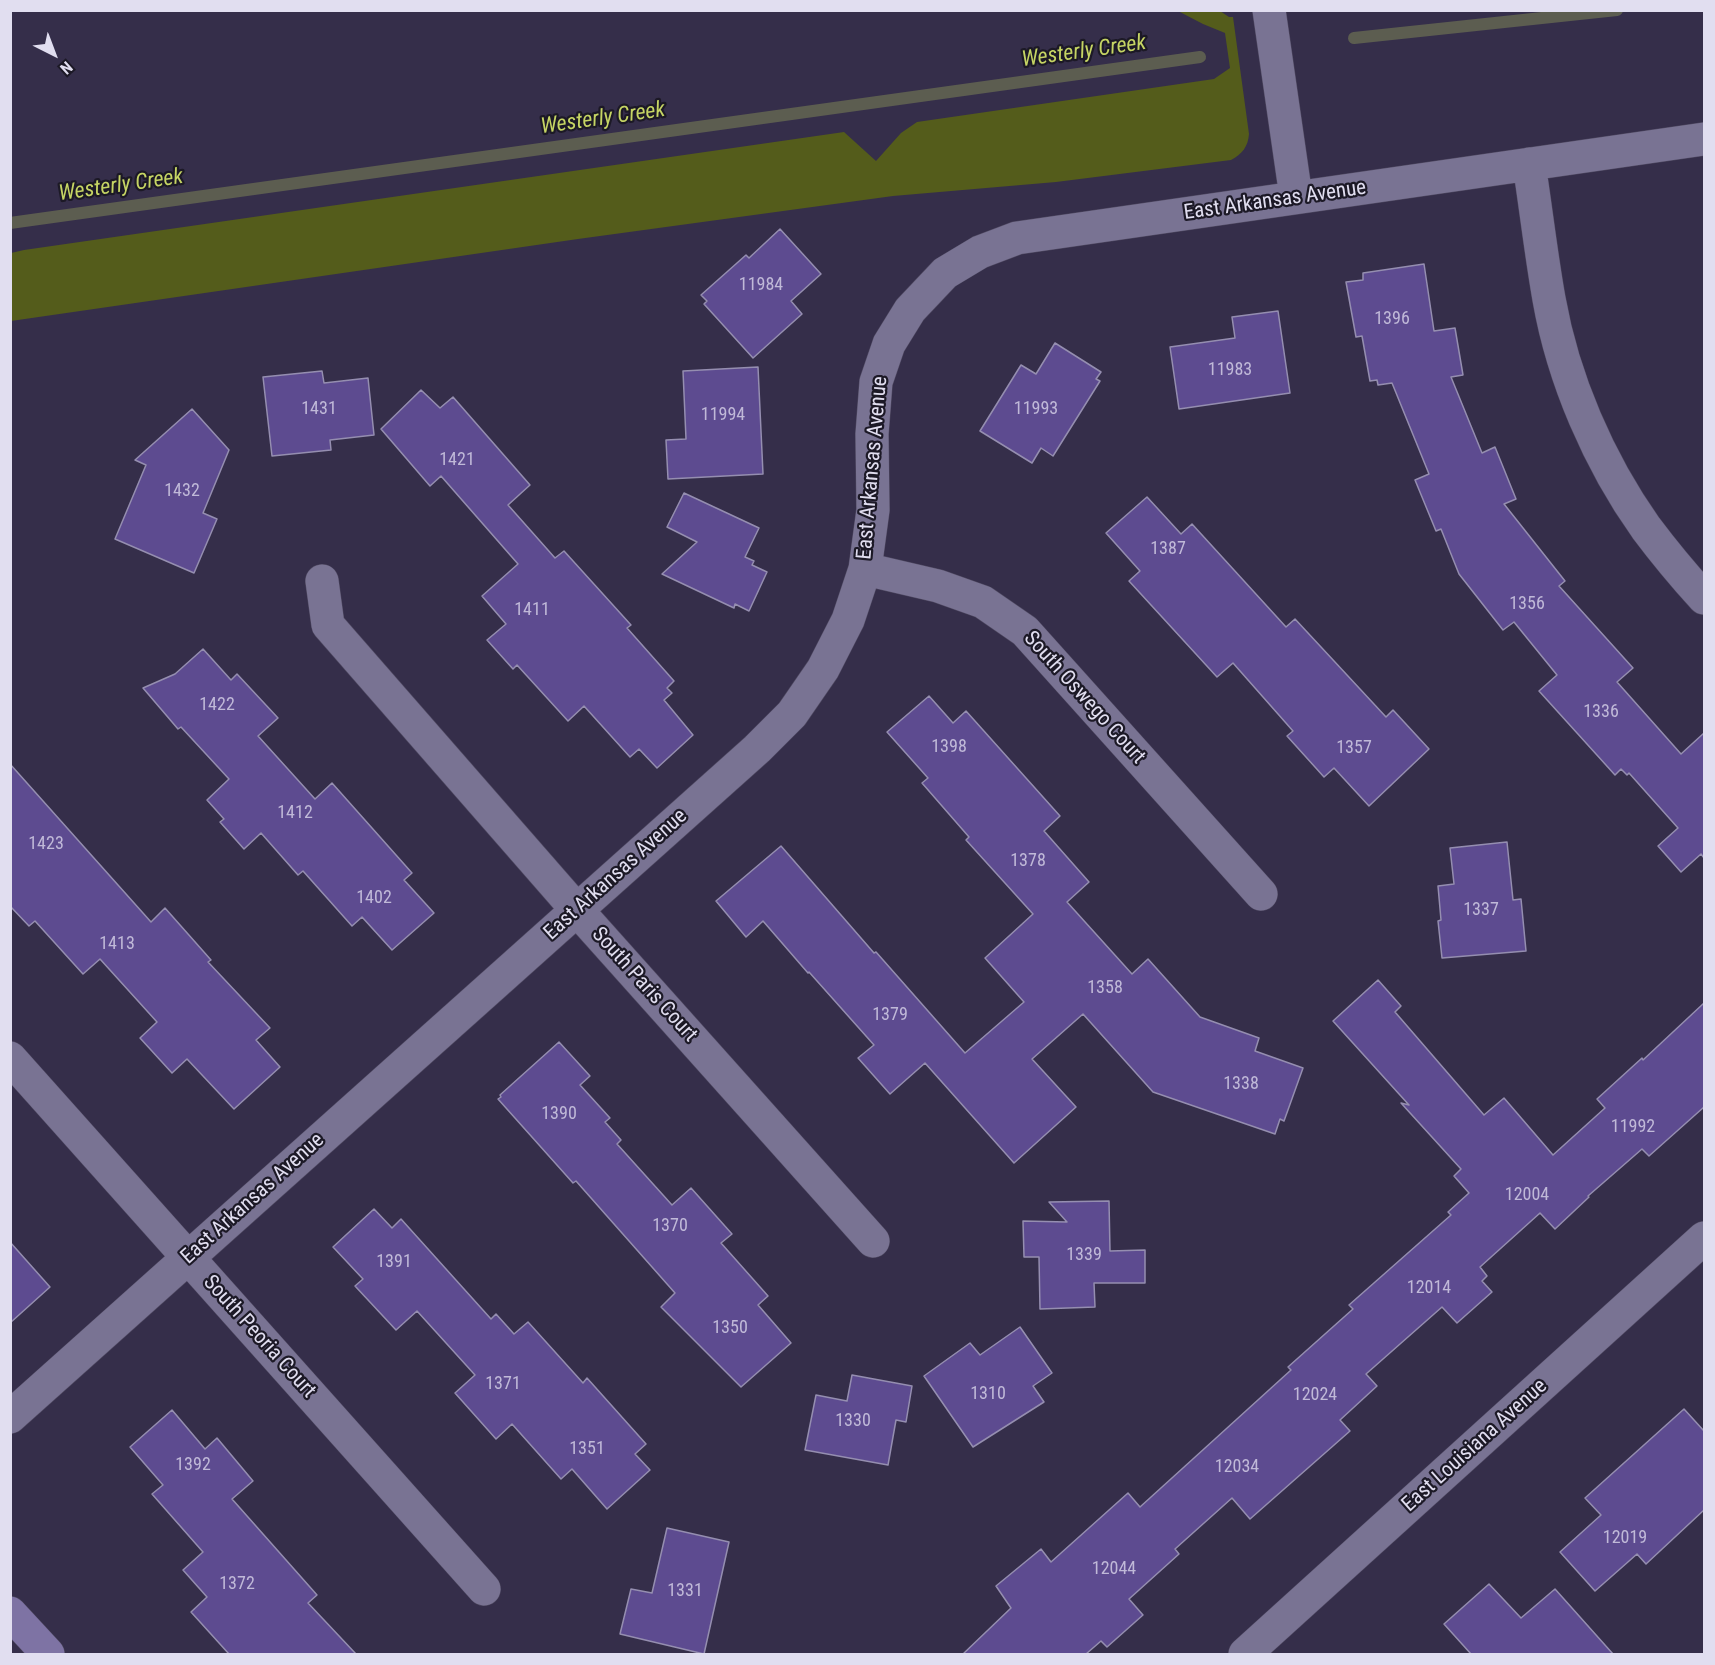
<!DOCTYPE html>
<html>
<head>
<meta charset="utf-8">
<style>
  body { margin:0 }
  #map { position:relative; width:1715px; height:1665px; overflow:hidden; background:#352e4a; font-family:"Roboto Condensed",sans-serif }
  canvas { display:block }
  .frame { position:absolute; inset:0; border:12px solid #e1def0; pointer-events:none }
  .north { position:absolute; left:24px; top:24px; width:60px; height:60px; -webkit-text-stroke:4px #1c1926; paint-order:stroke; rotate:138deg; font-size:16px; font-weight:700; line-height:24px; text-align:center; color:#e1def0 }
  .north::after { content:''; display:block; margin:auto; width:21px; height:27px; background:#e1def0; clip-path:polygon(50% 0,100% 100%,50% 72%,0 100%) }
</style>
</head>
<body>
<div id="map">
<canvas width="1715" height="1665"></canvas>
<div class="frame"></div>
<div class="north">N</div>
</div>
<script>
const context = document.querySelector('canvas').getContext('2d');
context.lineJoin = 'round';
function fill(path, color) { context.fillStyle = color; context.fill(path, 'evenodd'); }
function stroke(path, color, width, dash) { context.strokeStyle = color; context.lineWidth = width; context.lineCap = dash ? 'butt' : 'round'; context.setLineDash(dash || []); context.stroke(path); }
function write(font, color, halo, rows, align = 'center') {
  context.font = font + ' "Roboto Condensed",sans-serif'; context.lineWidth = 4.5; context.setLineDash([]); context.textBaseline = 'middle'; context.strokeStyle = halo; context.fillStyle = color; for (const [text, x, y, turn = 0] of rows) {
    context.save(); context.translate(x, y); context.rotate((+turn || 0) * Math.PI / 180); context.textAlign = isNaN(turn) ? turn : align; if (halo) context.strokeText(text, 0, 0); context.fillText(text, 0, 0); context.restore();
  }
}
fill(new Path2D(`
  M 1178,11 L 1220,11 L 1229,17 L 1233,17 L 1249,134 C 1248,147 1242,154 1231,160 L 1056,182 L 893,196 L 578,239 L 11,321 L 11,253 L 24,250 L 844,132 L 876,161 L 901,133 L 917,122 L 1214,79 L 1230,68 L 1225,33 L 1203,24 Z`), '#545c1b');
stroke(new Path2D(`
  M 1354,38 L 1617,10
  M 10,223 L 1200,57`), '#5c5d50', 12);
const building = new Path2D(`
  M 780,229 L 821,274 L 791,301 L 802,314 L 753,358 L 704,304 L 707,301 L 701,295 L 746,255 L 749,258 Z
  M 1424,264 L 1434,331 L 1455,328 L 1463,375 L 1451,377 L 1482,453 L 1495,447 L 1516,499 L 1504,504 L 1565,581 L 1559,586 L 1633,668 L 1617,682 L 1681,754 L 1704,733 L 1704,858 L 1701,854 L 1681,872 L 1658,846 L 1678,828 L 1629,773 L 1627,775 L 1621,769 L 1615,775 L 1539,691 L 1557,675 L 1514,622 L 1503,630 L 1459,574 L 1441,529 L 1436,531 L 1415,480 L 1429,474 L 1392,383 L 1378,385 L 1377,380 L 1370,381 L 1362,336 L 1356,337 L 1346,282 L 1363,280 L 1363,273 Z
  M 1278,311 L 1290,393 L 1179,409 L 1170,347 L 1235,338 L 1232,317 Z
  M 1055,343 L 1101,372 L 1096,379 L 1100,381 L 1053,456 L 1041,448 L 1032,463 L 980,431 L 1021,365 L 1036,374 Z
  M 758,367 L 763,474 L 668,479 L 666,440 L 686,439 L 683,371 Z
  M 322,371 L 324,383 L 368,378 L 374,435 L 330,440 L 331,450 L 272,456 L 263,377 Z
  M 421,390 L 440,408 L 453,397 L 530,485 L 508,505 L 555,558 L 564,551 L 631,625 L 627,628 L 674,681 L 667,688 L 672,693 L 664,700 L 693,735 L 657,768 L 639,749 L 630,757 L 584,706 L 568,721 L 517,665 L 513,669 L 487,640 L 506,624 L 482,596 L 518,564 L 441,476 L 430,486 L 381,429 Z
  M 192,409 L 229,450 L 203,513 L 217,519 L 194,573 L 115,539 L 146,465 L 135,460 Z
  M 684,493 L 759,528 L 745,557 L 754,561 L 752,565 L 767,572 L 749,611 L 735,604 L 734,608 L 662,574 L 697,542 L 667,527 Z
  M 1147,497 L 1181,534 L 1192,524 L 1286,627 L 1295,619 L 1386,717 L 1393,710 L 1429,749 L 1369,806 L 1334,768 L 1324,777 L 1287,736 L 1293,731 L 1233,663 L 1217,677 L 1129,581 L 1140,571 L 1106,533 Z
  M 203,649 L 231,680 L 237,674 L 278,718 L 258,736 L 315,799 L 332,783 L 412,873 L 404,880 L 434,913 L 392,950 L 362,917 L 352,926 L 303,871 L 298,875 L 261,833 L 244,849 L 220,822 L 224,819 L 207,800 L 229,779 L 181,727 L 178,729 L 143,688 L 175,674 Z
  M 929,696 L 953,723 L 966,711 L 1060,816 L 1044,831 L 1089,882 L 1067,902 L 1132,974 L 1148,959 L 1200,1017 L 1259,1038 L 1255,1051 L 1303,1068 L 1284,1121 L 1280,1119 L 1275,1134 L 1153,1092 L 1083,1014 L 1032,1059 L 1076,1107 L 1014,1163 L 925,1063 L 890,1094 L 858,1058 L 874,1045 L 809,972 L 808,973 L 763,921 L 746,937 L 716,901 L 781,846 L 874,953 L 876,952 L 965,1053 L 1024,1002 L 985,958 L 1033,914 L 966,840 L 969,837 L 922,783 L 928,778 L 887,732 Z
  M 10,764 L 151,922 L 165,908 L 211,960 L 208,962 L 270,1028 L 256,1040 L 280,1067 L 234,1109 L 187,1059 L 172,1073 L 140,1038 L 157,1022 L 100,959 L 83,974 L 35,921 L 29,926 L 10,906 Z
  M 1507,842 L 1513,900 L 1521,899 L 1526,951 L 1442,958 L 1438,921 L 1441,920 L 1438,886 L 1454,884 L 1450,848 Z
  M 1378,980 L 1401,1006 L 1395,1012 L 1484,1115 L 1504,1098 L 1553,1155 L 1605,1108 L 1597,1099 L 1642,1058 L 1643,1060 L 1704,1003 L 1704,1107 L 1649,1156 L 1642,1149 L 1588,1196 L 1589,1197 L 1555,1229 L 1540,1213 L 1480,1267 L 1487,1276 L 1482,1281 L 1492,1292 L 1457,1323 L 1442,1307 L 1366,1374 L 1377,1386 L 1340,1420 L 1350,1431 L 1250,1519 L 1232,1498 L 1175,1549 L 1179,1554 L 1129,1599 L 1143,1615 L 1107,1647 L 1101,1641 L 1086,1654 L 963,1654 L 1011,1608 L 996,1586 L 1041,1549 L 1051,1562 L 1128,1493 L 1140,1507 L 1291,1370 L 1288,1367 L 1353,1309 L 1349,1305 L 1451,1215 L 1448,1212 L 1469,1193 L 1454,1176 L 1461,1169 L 1401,1103 L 1409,1105 L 1333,1021 Z
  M 559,1042 L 590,1076 L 580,1085 L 610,1118 L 605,1122 L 621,1140 L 617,1144 L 672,1205 L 691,1188 L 732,1234 L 721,1243 L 768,1296 L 758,1305 L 791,1343 L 741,1387 L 661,1307 L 675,1293 L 576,1181 L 573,1183 L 498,1099 L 501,1097 L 500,1095 Z
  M 1109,1201 L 1110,1251 L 1145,1250 L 1145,1283 L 1094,1283 L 1095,1307 L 1040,1309 L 1039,1257 L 1024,1257 L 1023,1221 L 1067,1222 L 1049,1202 Z
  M 374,1209 L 392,1228 L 401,1219 L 491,1319 L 496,1314 L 514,1334 L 528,1322 L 583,1383 L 587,1378 L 646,1444 L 635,1454 L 650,1470 L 607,1509 L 572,1469 L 561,1479 L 512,1424 L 496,1439 L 455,1393 L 475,1375 L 417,1311 L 396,1330 L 355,1286 L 363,1279 L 333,1247 Z
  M 10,1242 L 50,1287 L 10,1323 Z
  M 1020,1327 L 1052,1373 L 1033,1386 L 1044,1402 L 973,1447 L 924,1376 L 970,1343 L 980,1355 Z
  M 852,1375 L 912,1386 L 906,1422 L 896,1420 L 888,1465 L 805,1450 L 816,1395 L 847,1401 Z
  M 1684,1409 L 1704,1431 L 1704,1510 L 1646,1564 L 1637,1554 L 1595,1591 L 1560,1552 L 1601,1515 L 1585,1498 Z
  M 172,1410 L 205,1449 L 217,1438 L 253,1481 L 232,1499 L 317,1595 L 308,1603 L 356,1654 L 229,1654 L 191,1612 L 207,1597 L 183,1570 L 203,1552 L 152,1494 L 163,1485 L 130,1447 Z
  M 667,1528 L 729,1542 L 704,1654 L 620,1634 L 631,1589 L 652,1593 Z
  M 1489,1584 L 1521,1618 L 1555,1589 L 1613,1654 L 1471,1654 L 1444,1624 Z`);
fill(building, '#5d4b90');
stroke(building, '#958eb0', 1.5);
const street = new Path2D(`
  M 1269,10 L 1296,197
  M 1529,164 C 1536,209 1541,254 1549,299 C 1563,379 1599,462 1646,528 C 1664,552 1684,576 1704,598
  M 865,569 L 938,586 L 983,602 L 1025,631 L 1261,894
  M 322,581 L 328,625 L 577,910 L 873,1241
  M 10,1058 L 484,1589
  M 10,1417 L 757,749 L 792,714 L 823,669 L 848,620 L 865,569 L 873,510 L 872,434 L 876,382 L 889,344 L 910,310 L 945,273 L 980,252 L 1017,238 L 1704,139
  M 1245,1654 L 1704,1238`);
const secondary = new Path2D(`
  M 10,1613 L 48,1654`);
stroke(street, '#504a62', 34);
stroke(secondary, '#504a62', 34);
stroke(street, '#797393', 33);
stroke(secondary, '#7e73a4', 33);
write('18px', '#c0b9d8', null, [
  ["11984",761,285],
  ["1396",1392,319],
  ["11983",1230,370],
  ["1431",319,409],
  ["11993",1036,409],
  ["11994",723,415],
  ["1421",457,460],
  ["1432",182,491],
  ["1387",1168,549],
  ["1356",1527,604],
  ["1411",532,610],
  ["1422",217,705],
  ["1336",1601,712],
  ["1398",949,747],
  ["1357",1354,748],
  ["1412",295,813],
  ["1423",46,844],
  ["1378",1028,861],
  ["1402",374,898],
  ["1337",1481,910],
  ["1413",117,944],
  ["1358",1105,988],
  ["1379",890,1015],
  ["1338",1241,1084],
  ["1390",559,1114],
  ["11992",1633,1127],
  ["12004",1527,1195],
  ["1370",670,1226],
  ["1339",1084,1255],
  ["1391",394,1262],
  ["12014",1429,1288],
  ["1350",730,1328],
  ["1371",503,1384],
  ["1310",988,1394],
  ["12024",1315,1395],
  ["1330",853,1421],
  ["1351",587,1449],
  ["1392",193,1465],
  ["12034",1237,1467],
  ["12019",1625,1538],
  ["12044",1114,1569],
  ["1372",237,1584],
  ["1331",685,1591]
]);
write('21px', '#e1def0', '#1c1926', [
  ["East Arkansas Avenue",1275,201,-8],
  ["East Arkansas Avenue",873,468,-85],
  ["South Oswego Court",1084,698,48],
  ["East Arkansas Avenue",616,875,-42],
  ["South Paris Court",644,985,48],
  ["East Arkansas Avenue",253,1199,-42],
  ["South Peoria Court",259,1337,48],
  ["East Louisiana Avenue",1475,1446,-42]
]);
write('italic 22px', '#c6d564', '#1c1926', [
  ["Westerly Creek",1084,52,-8],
  ["Westerly Creek",603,119,-8],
  ["Westerly Creek",121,186,-8]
]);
</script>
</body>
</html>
